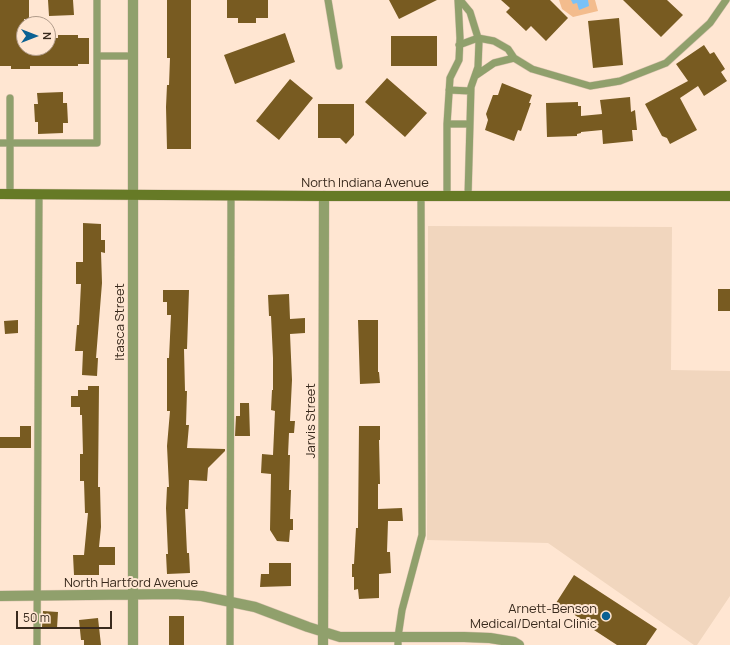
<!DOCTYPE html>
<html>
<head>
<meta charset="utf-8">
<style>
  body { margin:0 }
  #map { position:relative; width:730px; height:645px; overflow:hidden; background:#ffe6d2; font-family:Manrope,sans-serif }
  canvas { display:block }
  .north { position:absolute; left:16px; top:16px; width:40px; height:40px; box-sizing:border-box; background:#ffe6d2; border:1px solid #b09b8a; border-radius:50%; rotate:90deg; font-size:11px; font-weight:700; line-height:16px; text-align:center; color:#392a1d }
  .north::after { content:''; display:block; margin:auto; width:14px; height:18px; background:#0b6193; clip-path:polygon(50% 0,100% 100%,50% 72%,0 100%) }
  .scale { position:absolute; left:16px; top:611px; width:96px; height:18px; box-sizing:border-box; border:2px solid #392a1d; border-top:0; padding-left:5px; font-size:12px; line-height:14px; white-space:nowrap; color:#392a1d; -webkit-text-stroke:3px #ffe6d2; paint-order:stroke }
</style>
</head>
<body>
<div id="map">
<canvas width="730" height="645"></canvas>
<div class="north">N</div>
<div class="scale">50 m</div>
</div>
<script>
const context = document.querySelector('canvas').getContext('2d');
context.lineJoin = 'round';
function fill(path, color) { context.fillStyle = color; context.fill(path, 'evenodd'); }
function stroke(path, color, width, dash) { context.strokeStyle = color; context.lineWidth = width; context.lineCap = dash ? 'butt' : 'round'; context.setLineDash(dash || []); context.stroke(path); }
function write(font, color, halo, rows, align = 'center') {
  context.font = font + ' Manrope,sans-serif'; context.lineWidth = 4; context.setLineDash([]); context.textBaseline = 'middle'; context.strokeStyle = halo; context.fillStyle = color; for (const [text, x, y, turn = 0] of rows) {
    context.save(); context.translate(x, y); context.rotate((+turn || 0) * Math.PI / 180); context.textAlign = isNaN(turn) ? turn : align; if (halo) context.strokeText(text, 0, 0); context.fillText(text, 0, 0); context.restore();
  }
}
fill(new Path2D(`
  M 428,226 L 672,227 L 671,370 L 730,371 L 730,596 L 697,645 L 694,645 L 548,543 L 427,540 Z`), '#f1d6be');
fill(new Path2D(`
  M 559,0 L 595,0 L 598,11 L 573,17 L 562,9 Z`), '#f3bc8d');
fill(new Path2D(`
  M 571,0 L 588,0 L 589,6 L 579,10 L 577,3 L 573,4 Z`), '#7ac1f6');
fill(new Path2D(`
  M 0,0 L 29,0 L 29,19 L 24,19 L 24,48 L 48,48 L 48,38 L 58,38 L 58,35 L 78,35 L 78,38 L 89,38 L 89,64 L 78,64 L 78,66 L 30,66 L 30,69 L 11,69 L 11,66 L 0,66 Z
  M 48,0 L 73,0 L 74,15 L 49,16 Z
  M 167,0 L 191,0 L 191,149 L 167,149 L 166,107 L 167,85 L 169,85 L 170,58 L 167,58 Z
  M 227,0 L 268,0 L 268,18 L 256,18 L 256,23 L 238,23 L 238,18 L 227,18 Z
  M 389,0 L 437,0 L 399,19 Z
  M 501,0 L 550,0 L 568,18 L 546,41 L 531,26 L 526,31 L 506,12 L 510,8 Z
  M 623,0 L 667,0 L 683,15 L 661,37 Z
  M 619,18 L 623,65 L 593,68 L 588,21 Z
  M 285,33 L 295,62 L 235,84 L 224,55 Z
  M 391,36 L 437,36 L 437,66 L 391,66 Z
  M 704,45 L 710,54 L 714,52 L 725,69 L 721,72 L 727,81 L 704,96 L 698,86 L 680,98 L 697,130 L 670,144 L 667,138 L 662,136 L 645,104 L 688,81 L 676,64 Z
  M 387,78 L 427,113 L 405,137 L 365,102 Z
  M 290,79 L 313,98 L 279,140 L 256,121 Z
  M 502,83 L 532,95 L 529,103 L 531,103 L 521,131 L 518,130 L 514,141 L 485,130 L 488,120 L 486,114 L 493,95 L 498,95 Z
  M 63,92 L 63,103 L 67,103 L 68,123 L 63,123 L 63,133 L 38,134 L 38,122 L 35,122 L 34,104 L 38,104 L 37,93 Z
  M 630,97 L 631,112 L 635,110 L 637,130 L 632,130 L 633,141 L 603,144 L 602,130 L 581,132 L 581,133 L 577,134 L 577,136 L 547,137 L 546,103 L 578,102 L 578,106 L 581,106 L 581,116 L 602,114 L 600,100 Z
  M 318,104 L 354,104 L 354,135 L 346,144 L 340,138 L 318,138 Z
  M 83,223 L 101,224 L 101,240 L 105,240 L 105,253 L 101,252 L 102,283 L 96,358 L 98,358 L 97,376 L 82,375 L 83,351 L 75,351 L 77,325 L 79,325 L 81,284 L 76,284 L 76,262 L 83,262 Z
  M 718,289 L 730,289 L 730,311 L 718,311 Z
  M 163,290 L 189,290 L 187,349 L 184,349 L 185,391 L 187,391 L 186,425 L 189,425 L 187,448 L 225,449 L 225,451 L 208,468 L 207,481 L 189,480 L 188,509 L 185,509 L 187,553 L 189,553 L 190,573 L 167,574 L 166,554 L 168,554 L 166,508 L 167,487 L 169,487 L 167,446 L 170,411 L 167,411 L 167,358 L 169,358 L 171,315 L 167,315 L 167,302 L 163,302 Z
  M 289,294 L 290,319 L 305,318 L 305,333 L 290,334 L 292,380 L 290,421 L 295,421 L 294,433 L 289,433 L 288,455 L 290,455 L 289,490 L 291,490 L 290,519 L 293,519 L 293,530 L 290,530 L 289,542 L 277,541 L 270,530 L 271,474 L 261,473 L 262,454 L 273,455 L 275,411 L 271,410 L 272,390 L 273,390 L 273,358 L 271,316 L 269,316 L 268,295 Z
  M 18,320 L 18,333 L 5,334 L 4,321 Z
  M 358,320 L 378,320 L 378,372 L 379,372 L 380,383 L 360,384 Z
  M 88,386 L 99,386 L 98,487 L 100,487 L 101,527 L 99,547 L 115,547 L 115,565 L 99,565 L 99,575 L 74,575 L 73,555 L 84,555 L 88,513 L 85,513 L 84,481 L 80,481 L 80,454 L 83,454 L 82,415 L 80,415 L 80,407 L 71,407 L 71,396 L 78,396 L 78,390 L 88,390 Z
  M 240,403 L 249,403 L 250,436 L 235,436 L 236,416 L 240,416 Z
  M 20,426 L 31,426 L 31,448 L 0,448 L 0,437 L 20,437 Z
  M 359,426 L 380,426 L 380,440 L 379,440 L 380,484 L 378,484 L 378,509 L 402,508 L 403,521 L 388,521 L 387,552 L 390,552 L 391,573 L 379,574 L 379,598 L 359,599 L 358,589 L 354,590 L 354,577 L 352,577 L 352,564 L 354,564 L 356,528 L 358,528 Z
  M 269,563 L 291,563 L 291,586 L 260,587 L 261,574 L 269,574 Z
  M 574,575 L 657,629 L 646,645 L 617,645 L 594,630 L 595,628 L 556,603 Z
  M 43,611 L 58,612 L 57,628 L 42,627 Z
  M 169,616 L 184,616 L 184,645 L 169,645 Z
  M 98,618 L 101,645 L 84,645 L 84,640 L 81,640 L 79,620 Z`), '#785b21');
const lane = new Path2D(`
  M 328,0 L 339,66
  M 460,0 L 470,12 L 479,41 L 478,67 L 471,87 L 468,196
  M 459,45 L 478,38 L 494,41 L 508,49 L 514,58 L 532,69 L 590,86 L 620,81 L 666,63 L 710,23 L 726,0
  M 97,56 L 133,56
  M 475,76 L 494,63 L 514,58
  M 449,90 L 470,91
  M 447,124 L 470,124
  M 0,143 L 10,143 L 10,98
  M 10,194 L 10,143 L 97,143 L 97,0
  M 447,196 L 447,124 L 450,78 L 459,60 L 460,38 L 458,0
  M 37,645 L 39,194
  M 230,645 L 231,196
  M 398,645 L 398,637 L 402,610 L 422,535 L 421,196`);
const street = new Path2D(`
  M 0,596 L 175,594 L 202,596 L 255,607 L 308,627 L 340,637 L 464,637 L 490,638 L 514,642 L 519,645
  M 133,645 L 133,0
  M 323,645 L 324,196`);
const secondary = new Path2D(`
  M 0,194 L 324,196 L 730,196`);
stroke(lane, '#dbc4b1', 8);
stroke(street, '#dbc4b1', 11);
stroke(secondary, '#dbc4b1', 11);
stroke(lane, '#90a06c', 7);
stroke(street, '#90a06c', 10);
stroke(secondary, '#667a26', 10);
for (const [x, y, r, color] of [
  [606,616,5,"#0b6193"]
]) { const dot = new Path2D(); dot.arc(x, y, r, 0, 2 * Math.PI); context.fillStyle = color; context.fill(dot); stroke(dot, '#ffe6d2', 1.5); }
write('13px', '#392a1d', '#ffe6d2', [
  ["North Indiana Avenue",365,183],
  ["Itasca Street",120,322,-90],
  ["Jarvis Street",311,421,-90],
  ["North Hartford Avenue",131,583]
]);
write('13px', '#392a1d', '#ffe6d2', [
  ["Arnett-Benson",597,609],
  ["Medical/Dental Clinic",597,624]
], 'right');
</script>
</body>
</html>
